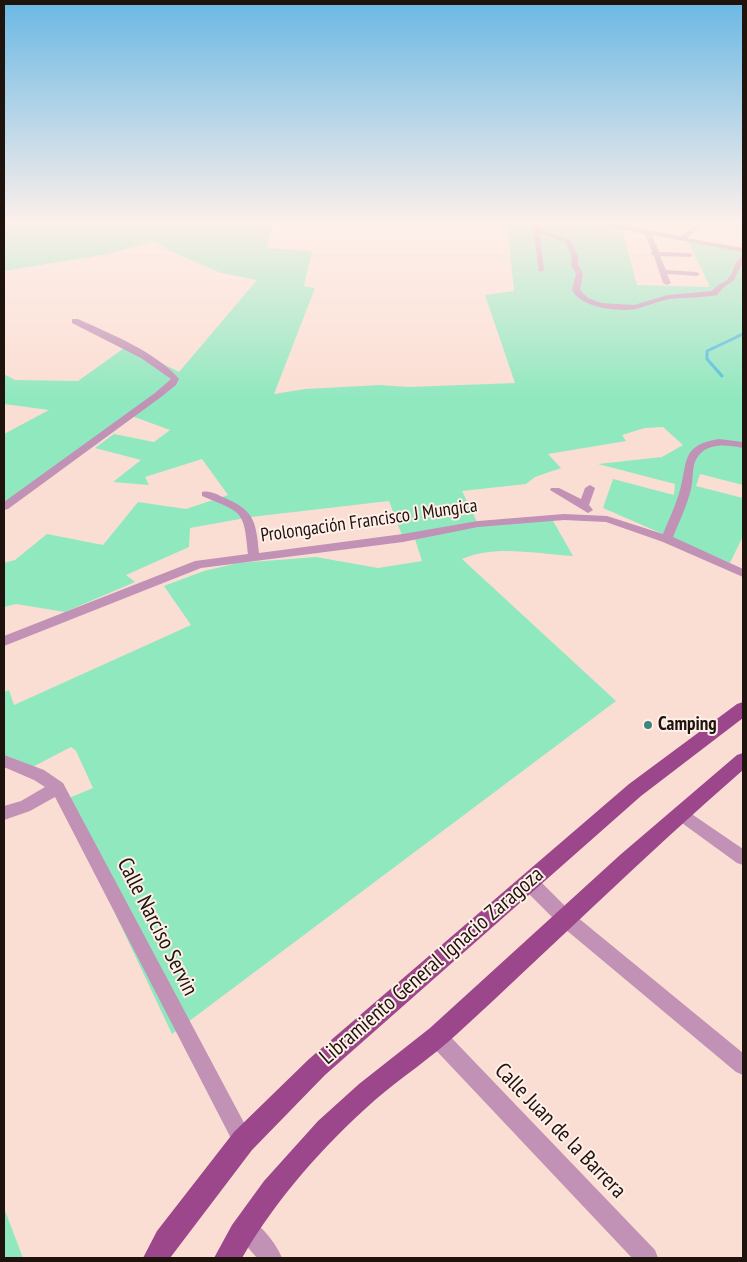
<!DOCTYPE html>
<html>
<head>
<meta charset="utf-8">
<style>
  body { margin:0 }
  #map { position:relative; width:747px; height:1262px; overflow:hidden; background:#fbded3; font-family:"PT Sans Narrow",sans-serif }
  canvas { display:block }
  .frame { position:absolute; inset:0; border:5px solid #1f130e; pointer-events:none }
</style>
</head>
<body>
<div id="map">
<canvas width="747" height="1262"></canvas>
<div class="frame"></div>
</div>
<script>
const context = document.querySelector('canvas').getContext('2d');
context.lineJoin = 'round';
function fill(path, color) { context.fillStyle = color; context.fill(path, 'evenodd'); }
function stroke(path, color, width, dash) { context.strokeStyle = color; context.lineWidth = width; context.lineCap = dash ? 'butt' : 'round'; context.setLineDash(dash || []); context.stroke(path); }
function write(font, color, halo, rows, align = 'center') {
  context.font = font + ' "PT Sans Narrow",sans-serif'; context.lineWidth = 4; context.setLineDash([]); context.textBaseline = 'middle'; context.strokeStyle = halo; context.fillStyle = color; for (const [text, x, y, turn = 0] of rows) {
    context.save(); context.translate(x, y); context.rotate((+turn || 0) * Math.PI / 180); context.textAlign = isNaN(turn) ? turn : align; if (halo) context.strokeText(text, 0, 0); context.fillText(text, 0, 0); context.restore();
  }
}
fill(new Path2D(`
  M 13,221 L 273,221 L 267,248 L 312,251 L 304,286 L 315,288 L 274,394 L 305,389 L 380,385 L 408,387 L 515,383 L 485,295 L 514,291 L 507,221 L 578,221 L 622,229 L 637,285 L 710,287 L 688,241 L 743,250 L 743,485 L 700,474 L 696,486 L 743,498 L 743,536 L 730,563 L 603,508 L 613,479 L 674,495 L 675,484 L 598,464 L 662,457 L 683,445 L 663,427 L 645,428 L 622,435 L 626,441 L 548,454 L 561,468 L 535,477 L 526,484 L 462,491 L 478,524 L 552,519 L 573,556 C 538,554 495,544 462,559 L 616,701 L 172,1034 L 62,801 L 93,788 L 76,751 L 71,747 L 21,773 L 4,767 L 4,692 L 9,690 L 14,705 L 191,625 L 164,586 L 204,571 L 238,563 L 316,557 L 378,568 L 422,561 L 414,536 L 403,538 L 389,501 L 251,517 L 190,528 L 189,547 L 126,575 L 135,582 L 65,612 L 16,604 L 4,607 L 4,563 L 15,560 L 47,534 L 103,545 L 138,502 L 186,509 L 228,495 L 202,459 L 145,477 L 149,485 L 113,482 L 141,460 L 95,448 L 114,434 L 154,442 L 170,430 L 129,415 L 4,507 L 4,434 L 49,410 L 4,404 L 4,374 L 15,380 L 78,381 L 127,346 L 179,372 L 257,280 L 221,273 L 168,250 L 155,241 L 108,254 L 4,271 L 4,223 Z
  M 4,1208 L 23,1258 L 4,1258 Z`), '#90e8bf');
stroke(new Path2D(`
  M 736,337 L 743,334`), '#4dbedd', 2.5);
stroke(new Path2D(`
  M 722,376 L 707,359 L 707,351 L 739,336`), '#4dbedd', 3);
fill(new Path2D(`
  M 532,221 L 538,221 L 539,229 L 570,240 L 578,256 L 578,265 L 583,274 L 580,290 L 588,298 L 601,303 L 634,305 L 668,295 L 712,291 C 717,285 723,283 728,279 C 735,272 733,261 743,256 L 743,262 L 734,280 L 723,288 L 717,295 C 701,298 685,297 670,299 C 658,301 648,306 636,309 C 618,312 581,308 572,290 L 576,274 L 571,265 L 572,256 L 565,242 L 540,233 L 544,271 L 539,272 Z
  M 585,221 L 597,221 L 681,236 L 700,221 L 707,221 L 687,238 L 743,248 L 743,252 L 652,235 L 659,252 L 690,253 L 693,255 L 690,257 L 660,256 L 666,270 L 697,272 L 700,274 L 697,276 L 667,274 L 671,283 L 667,285 L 663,283 L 654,256 L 651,254 L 652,252 L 645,234 Z
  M 739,221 L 743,221 L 743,223 L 740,222 Z
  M 72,319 L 78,319 C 109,333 158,353 179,379 L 176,385 L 161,397 L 8,509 L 4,510 L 4,502 L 155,393 L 171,379 L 141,358 L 72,323 Z
  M 719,439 L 743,442 L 743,448 C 724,444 701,442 694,465 C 692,473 693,481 691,489 C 687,506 679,522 673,537 L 743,569 L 743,577 L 663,542 L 606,522 L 564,520 L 478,527 L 403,542 L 201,568 L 4,646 L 4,636 L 195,561 L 248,554 C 244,509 242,513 202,496 L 202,492 C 210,490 218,495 225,498 C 255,511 256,522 259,553 L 403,534 L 478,521 L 564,514 L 607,516 L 663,534 C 669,519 676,505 680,490 C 688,461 681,445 719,439 Z
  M 590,485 L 595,488 L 589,505 L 593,510 L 588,513 L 550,490 L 551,488 L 559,488 L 581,499 L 585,488 Z
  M 4,755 L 44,770 L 63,783 L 250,1134 L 253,1141 L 250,1148 L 243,1151 L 236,1148 L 55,797 L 30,811 L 4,820 L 4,806 L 21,801 L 45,787 L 34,780 L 4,767 Z
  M 680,806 L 743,849 L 743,865 L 737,863 L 675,818 L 672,813 L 675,808 Z
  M 529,874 L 535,876 L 571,912 L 743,1053 L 743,1075 L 736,1072 L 559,924 L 523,888 L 521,882 L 523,876 Z
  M 437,1028 L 444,1030 L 655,1250 L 658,1258 L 632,1258 L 430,1044 L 428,1037 L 430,1030 Z
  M 245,1216 C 259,1222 277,1244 282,1258 L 257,1258 L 237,1235 L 234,1227 L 237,1219 Z`), '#c191b6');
fill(new Path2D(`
  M 743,702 L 743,718 L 641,796 L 325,1075 L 252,1150 L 170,1258 L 143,1258 L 157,1231 L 234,1132 L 309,1059 L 629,784 L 737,704 Z
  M 743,753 L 743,770 C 645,855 553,946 457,1034 C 431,1058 402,1077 375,1100 C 323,1146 277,1198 242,1258 L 214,1258 L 232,1225 L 264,1181 L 318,1121 L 359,1084 L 430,1028 L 620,855 L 737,755 Z`), '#9c468c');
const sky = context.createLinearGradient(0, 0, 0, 398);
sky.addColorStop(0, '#6ab8e4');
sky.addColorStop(0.56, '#fdf0eb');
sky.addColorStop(1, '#fdf0eb00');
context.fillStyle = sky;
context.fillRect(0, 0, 747, 398);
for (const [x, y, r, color] of [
  [648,725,5,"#41867c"]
]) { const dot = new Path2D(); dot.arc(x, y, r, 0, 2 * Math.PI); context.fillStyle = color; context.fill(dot); stroke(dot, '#feefe9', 2); }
write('19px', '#1f130e', '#feefe9', [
  ["Prolongación Francisco J Mungica",369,521,-8]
]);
write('bold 19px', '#1f130e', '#feefe9', [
  ["Camping",658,725]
], 'left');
write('22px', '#1f130e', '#feefe9', [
  ["Calle Narciso Servin",157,927,63],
  ["Libramiento General Ignacio Zaragoza",432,966,-41],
  ["Calle Juan de la Barrera",560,1131,46]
]);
</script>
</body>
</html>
